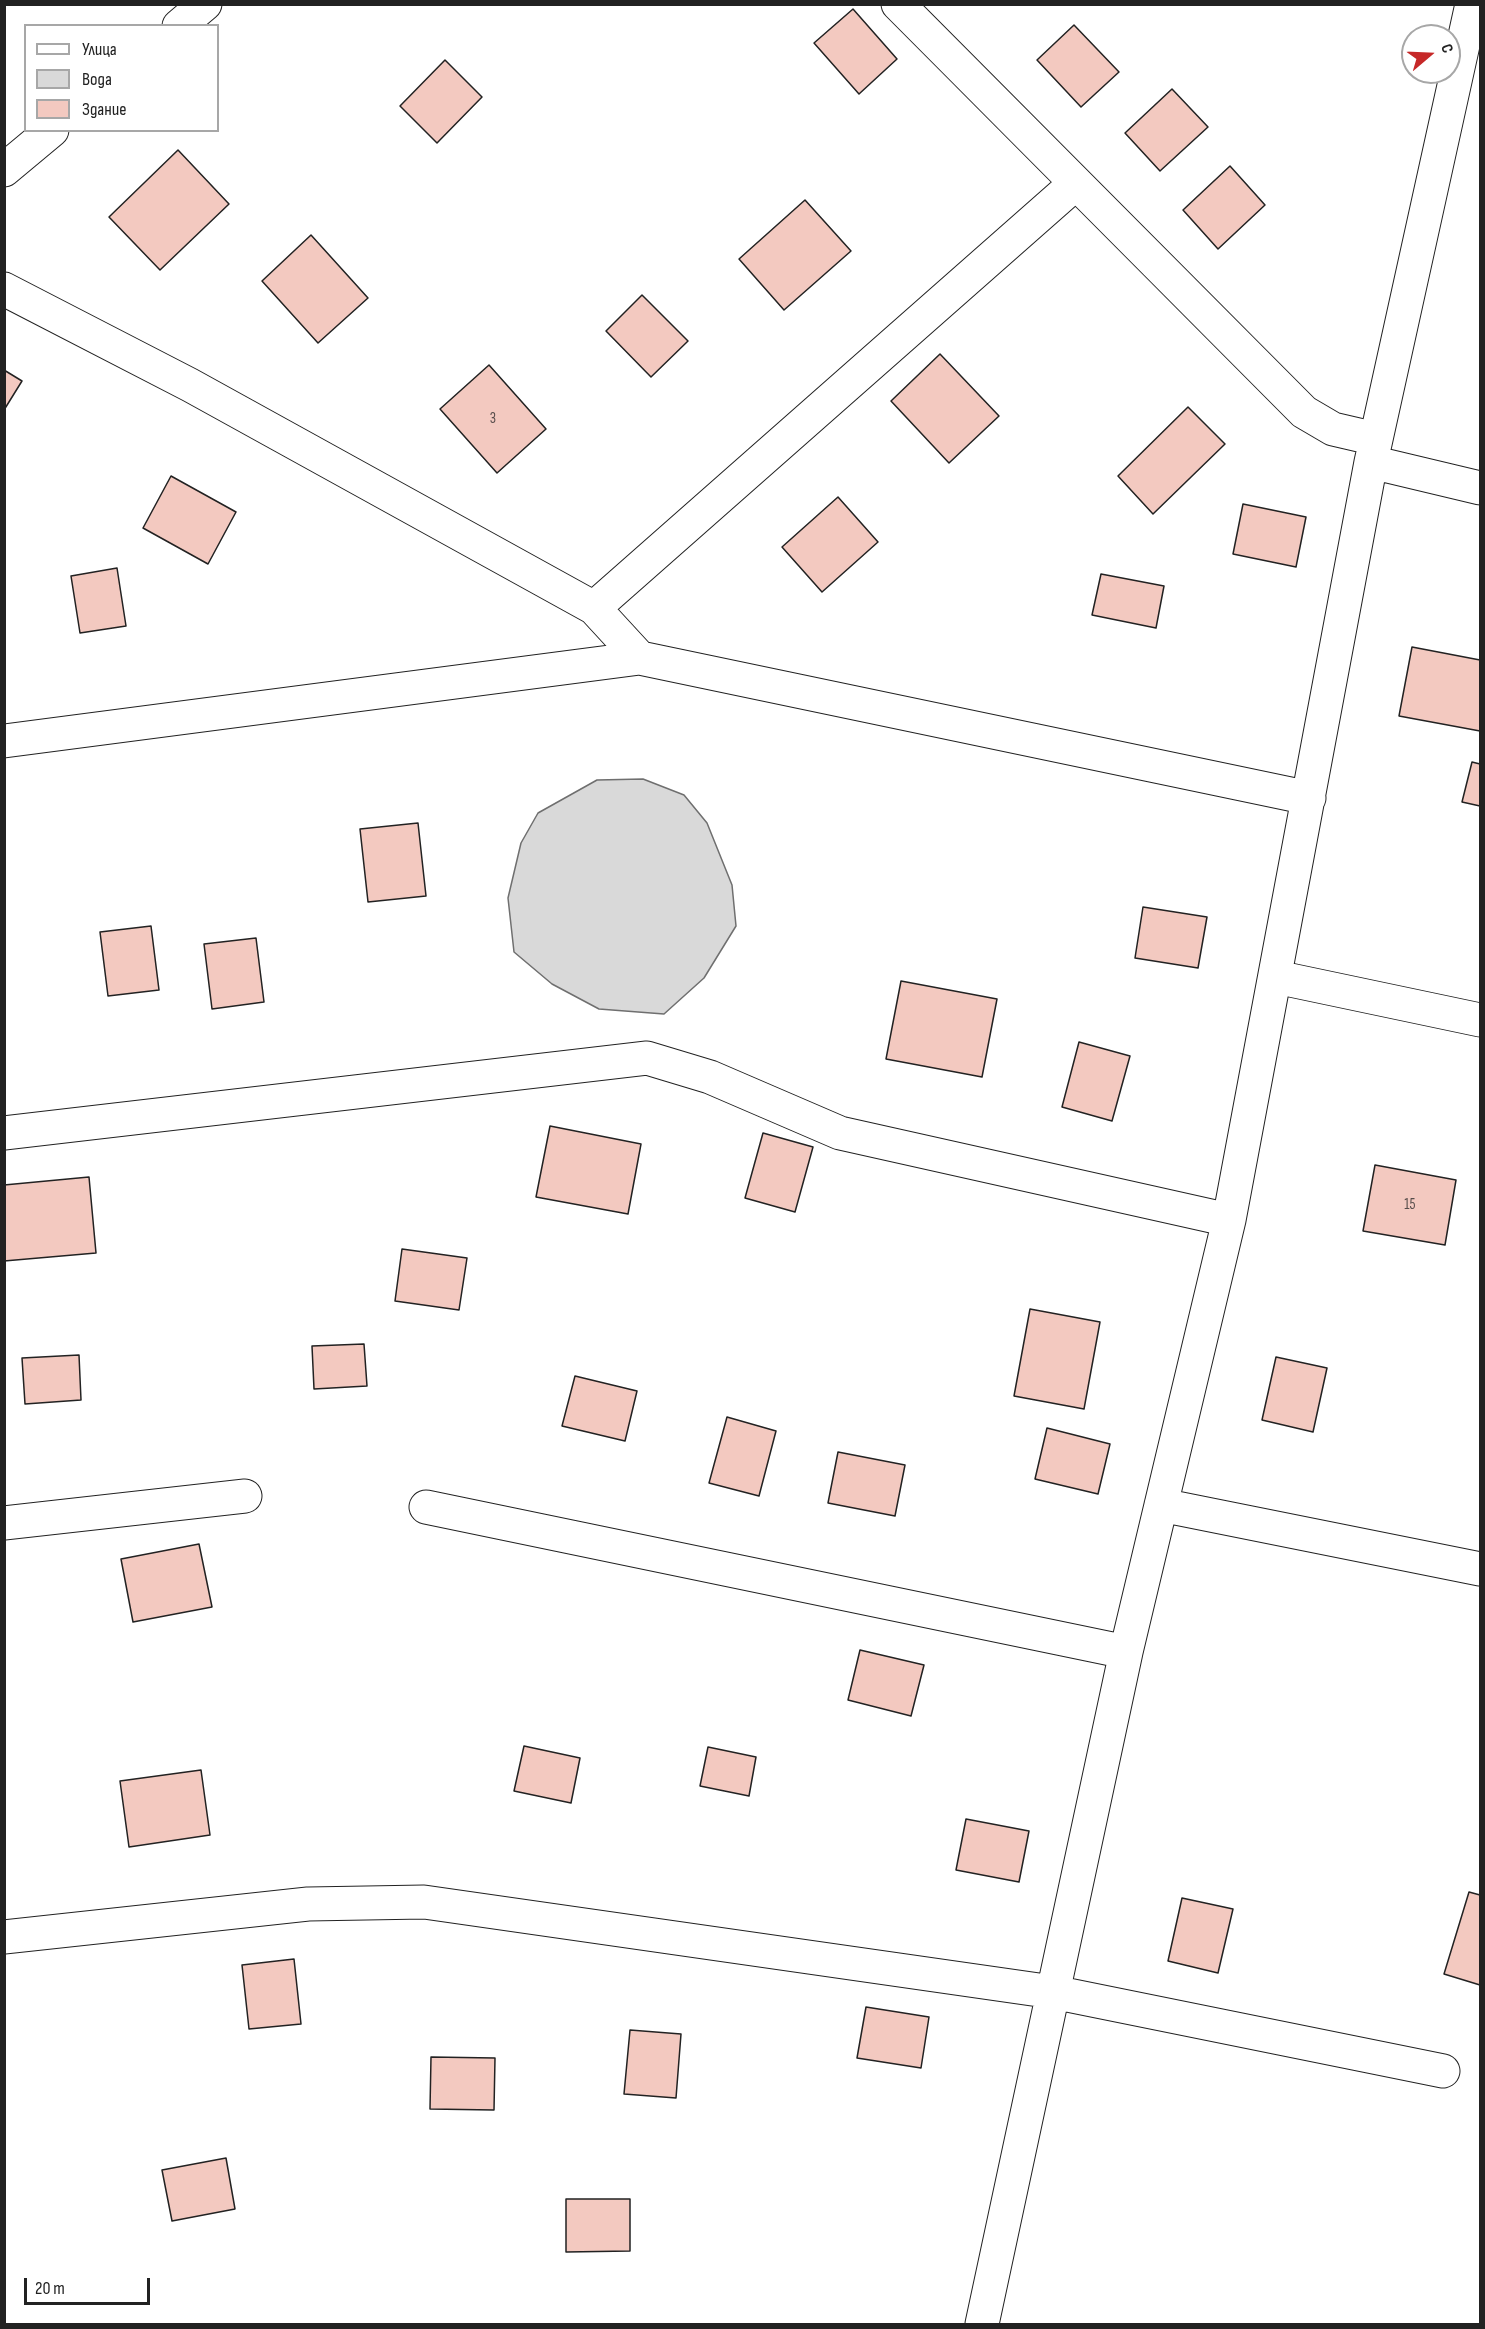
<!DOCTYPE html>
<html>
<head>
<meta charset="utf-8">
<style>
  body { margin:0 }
  #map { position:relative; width:1485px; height:2329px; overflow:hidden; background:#fff; font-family:"Sofia Sans Condensed",sans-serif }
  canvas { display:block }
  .frame { position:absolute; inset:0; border:6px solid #222; pointer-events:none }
  .legend { position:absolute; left:24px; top:24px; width:195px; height:108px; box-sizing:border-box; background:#fff; border:2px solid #a7a7a7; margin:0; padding:8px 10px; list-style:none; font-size:18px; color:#222 }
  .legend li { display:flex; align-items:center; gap:12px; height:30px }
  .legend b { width:30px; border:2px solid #a7a7a7 }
  .north { position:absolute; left:1401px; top:24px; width:60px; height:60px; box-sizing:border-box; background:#fff; border:2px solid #a7a7a7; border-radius:50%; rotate:71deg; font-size:16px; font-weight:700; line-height:24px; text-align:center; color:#222 }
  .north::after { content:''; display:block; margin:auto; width:21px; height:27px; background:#c62828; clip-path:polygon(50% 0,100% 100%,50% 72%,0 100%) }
  .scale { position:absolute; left:24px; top:2278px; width:126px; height:27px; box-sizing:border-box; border:3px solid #222; border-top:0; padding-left:8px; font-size:18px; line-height:21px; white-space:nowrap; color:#222; -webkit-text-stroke:4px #fff; paint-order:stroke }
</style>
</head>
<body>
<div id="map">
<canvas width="1485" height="2329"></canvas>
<div class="frame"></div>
<ul class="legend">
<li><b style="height:8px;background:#fff"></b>Улица</li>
<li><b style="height:16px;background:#d9d9d9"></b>Вода</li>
<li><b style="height:16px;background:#f3c9c0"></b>Здание</li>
</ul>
<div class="north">С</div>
<div class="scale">20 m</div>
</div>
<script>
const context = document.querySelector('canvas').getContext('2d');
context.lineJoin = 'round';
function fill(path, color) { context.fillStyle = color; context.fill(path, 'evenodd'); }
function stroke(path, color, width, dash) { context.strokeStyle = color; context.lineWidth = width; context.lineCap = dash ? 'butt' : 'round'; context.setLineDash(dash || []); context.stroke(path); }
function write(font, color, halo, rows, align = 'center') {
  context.font = font + ' "Sofia Sans Condensed",sans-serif'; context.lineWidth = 4.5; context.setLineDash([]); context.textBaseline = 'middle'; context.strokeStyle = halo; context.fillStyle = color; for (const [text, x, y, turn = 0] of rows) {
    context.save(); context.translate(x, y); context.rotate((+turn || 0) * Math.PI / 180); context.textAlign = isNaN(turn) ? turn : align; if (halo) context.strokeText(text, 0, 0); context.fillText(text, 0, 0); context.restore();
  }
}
const water = new Path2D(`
  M 643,779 L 684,795 L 707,823 L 732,885 L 736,926 L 704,978 L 664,1014 L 599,1009 L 552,984 L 514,952 L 508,898 L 521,843 L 538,813 L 597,780 Z`);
fill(water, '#d9d9d9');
stroke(water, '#6f6f6f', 1.5);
const building = new Path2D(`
  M 853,9 L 897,59 L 859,94 L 814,43 Z
  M 1074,25 L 1119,72 L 1081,107 L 1037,60 Z
  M 445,60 L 482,97 L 437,143 L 400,106 Z
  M 1172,89 L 1208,127 L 1160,171 L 1125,133 Z
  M 178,150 L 229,204 L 160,270 L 109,217 Z
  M 1230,166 L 1265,205 L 1218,249 L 1183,210 Z
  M 805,200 L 851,251 L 784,310 L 739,259 Z
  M 311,235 L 368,298 L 318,343 L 262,281 Z
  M 642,295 L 688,341 L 651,377 L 606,331 Z
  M 940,354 L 999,416 L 949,463 L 891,401 Z
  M 489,365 L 546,429 L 497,473 L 440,409 Z
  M 4,370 L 22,381 L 4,410 Z
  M 1188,407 L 1225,444 L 1153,514 L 1118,476 Z
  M 171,476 L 236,512 L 208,564 L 143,528 Z
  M 838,497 L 878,542 L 822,592 L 782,547 Z
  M 1243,504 L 1306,517 L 1296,567 L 1233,554 Z
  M 117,568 L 126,626 L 80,633 L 71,576 Z
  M 1101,574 L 1164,586 L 1156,628 L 1092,615 Z
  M 1412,647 L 1480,660 L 1480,731 L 1399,716 Z
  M 1472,762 L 1480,764 L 1480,806 L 1462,802 Z
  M 418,823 L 426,896 L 368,902 L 360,829 Z
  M 1143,907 L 1207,917 L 1198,968 L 1135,958 Z
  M 151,926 L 159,990 L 108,996 L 100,932 Z
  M 256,938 L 264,1002 L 212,1009 L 204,944 Z
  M 901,981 L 997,999 L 982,1077 L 886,1059 Z
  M 1079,1042 L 1130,1056 L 1112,1121 L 1062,1107 Z
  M 550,1126 L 641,1144 L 628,1214 L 536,1197 Z
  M 763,1133 L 813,1147 L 795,1212 L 745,1198 Z
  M 1375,1165 L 1456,1180 L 1445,1245 L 1363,1231 Z
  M 89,1177 L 96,1253 L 4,1261 L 4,1185 Z
  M 402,1249 L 467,1258 L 459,1310 L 395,1301 Z
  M 1030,1309 L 1100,1322 L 1084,1409 L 1014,1396 Z
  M 364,1344 L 367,1386 L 314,1389 L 312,1346 Z
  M 79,1355 L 81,1400 L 25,1404 L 22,1358 Z
  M 1276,1357 L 1327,1368 L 1313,1432 L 1262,1420 Z
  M 575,1376 L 637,1391 L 625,1441 L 562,1426 Z
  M 727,1417 L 776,1431 L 759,1496 L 709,1483 Z
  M 1047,1428 L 1110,1444 L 1098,1494 L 1035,1479 Z
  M 838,1452 L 905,1465 L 895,1516 L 828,1503 Z
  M 199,1544 L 212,1607 L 133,1622 L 121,1559 Z
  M 860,1650 L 924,1665 L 911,1716 L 848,1700 Z
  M 524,1746 L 580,1758 L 571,1803 L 514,1791 Z
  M 708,1747 L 756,1757 L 749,1796 L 700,1786 Z
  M 201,1770 L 210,1835 L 129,1847 L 120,1781 Z
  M 966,1819 L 1029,1831 L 1019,1882 L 956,1870 Z
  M 1469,1892 L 1480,1895 L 1480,1985 L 1444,1974 Z
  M 1182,1898 L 1233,1909 L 1218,1973 L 1168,1961 Z
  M 294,1959 L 301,2024 L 249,2029 L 242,1965 Z
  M 866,2007 L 929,2017 L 921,2068 L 857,2058 Z
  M 630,2030 L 681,2034 L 676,2098 L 624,2094 Z
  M 431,2057 L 495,2058 L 494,2110 L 430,2109 Z
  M 226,2158 L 235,2209 L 172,2221 L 162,2170 Z
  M 566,2199 L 630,2199 L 630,2251 L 566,2252 Z`);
fill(building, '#f3c9c0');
stroke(building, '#222', 1.5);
const street = new Path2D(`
  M 898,4 L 1304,412 L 1333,429 L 1376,439
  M 179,26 L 205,4
  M 4,170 L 52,130
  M 4,289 L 190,385 L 594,608 L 640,658 L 1309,798
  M 1371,462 L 1480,488
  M 594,608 L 1076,183
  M 4,741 L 640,658
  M 1276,977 L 1480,1020
  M 4,1133 L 647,1058 L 710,1077 L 840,1133 L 1229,1220
  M 1161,1505 L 1480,1569
  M 426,1507 L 1126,1652
  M 4,1523 L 245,1496
  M 4,1937 L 308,1904 L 424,1902 L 1053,1992 L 1443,2071
  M 982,2324 L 1126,1652 L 1229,1220 L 1371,462 L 1472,4`);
stroke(street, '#222', 35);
stroke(street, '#fff', 33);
write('15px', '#564c4a', null, [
  ["3",493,419],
  ["15",1410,1205]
]);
</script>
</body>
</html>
